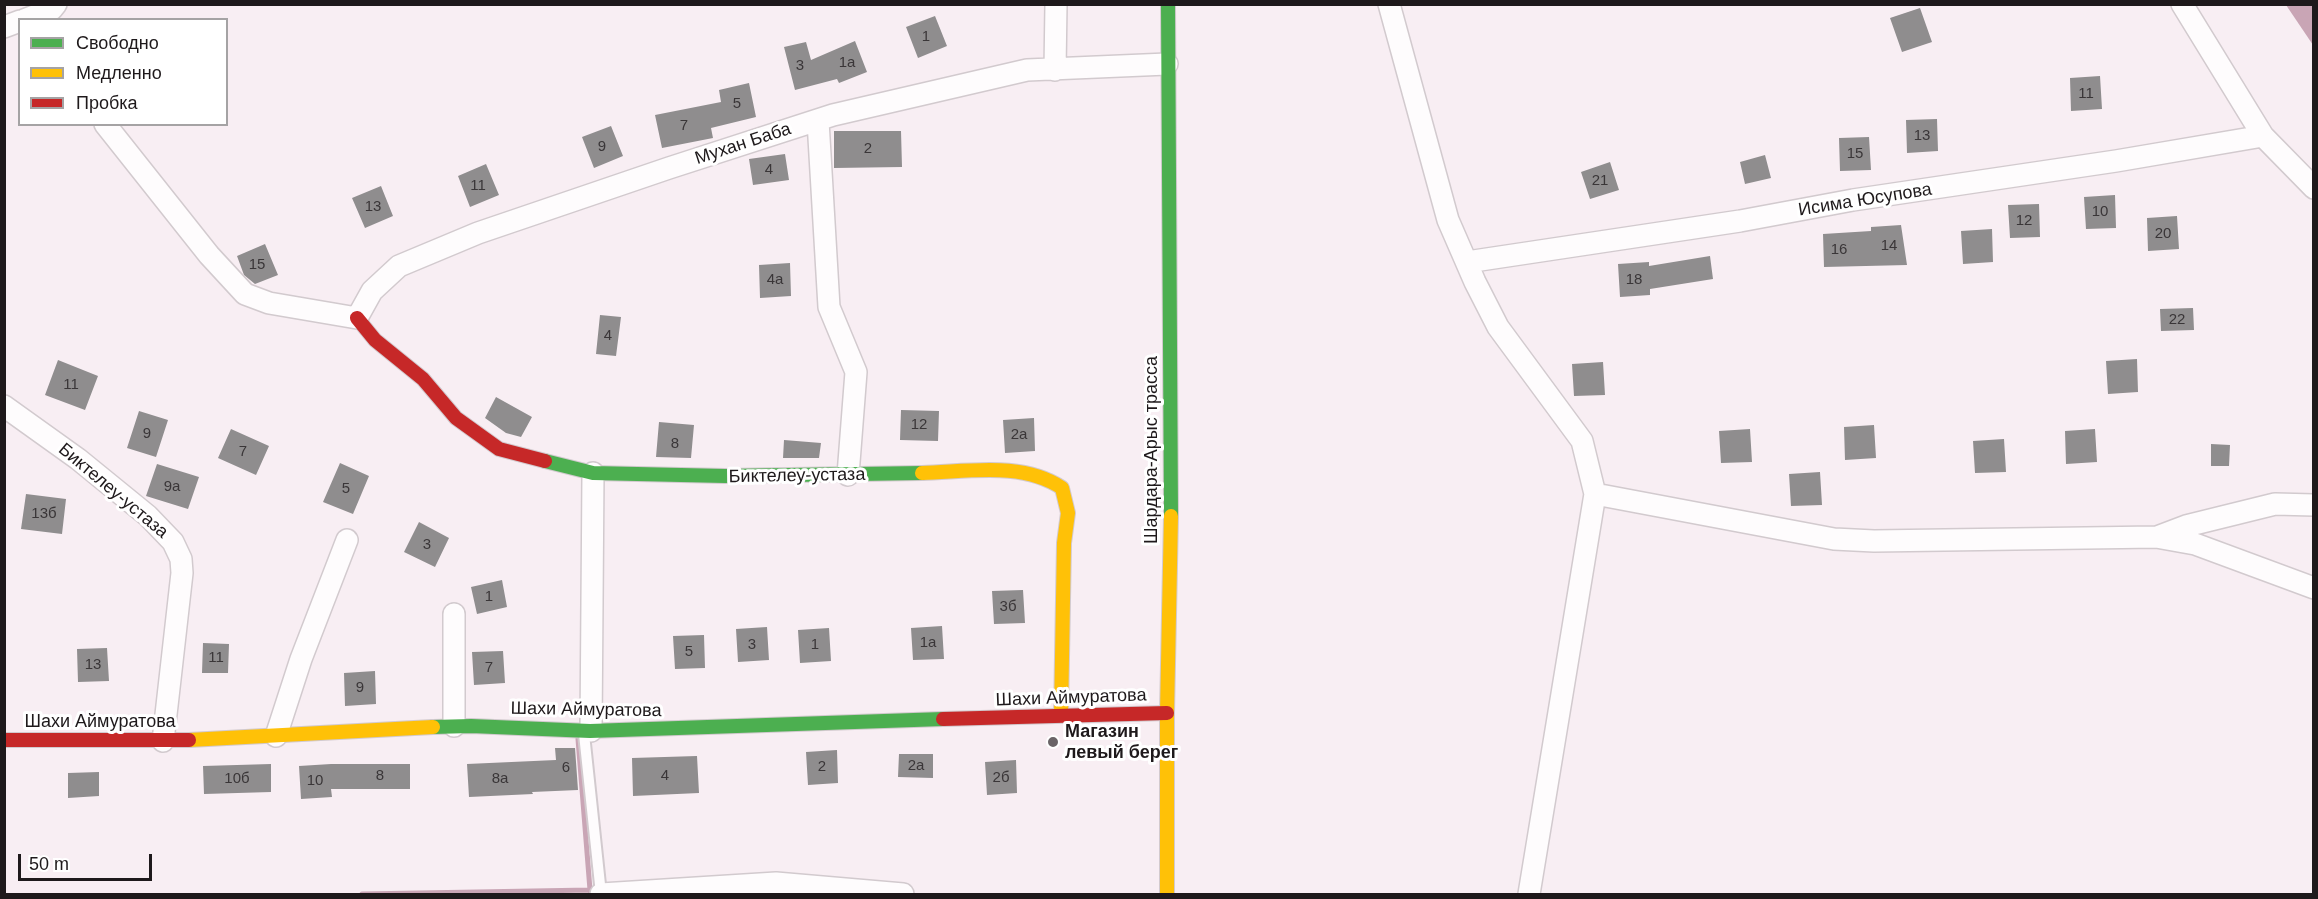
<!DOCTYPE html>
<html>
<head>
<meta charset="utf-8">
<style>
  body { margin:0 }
  #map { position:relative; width:2318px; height:899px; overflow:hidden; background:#f8eef3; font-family:Arial,sans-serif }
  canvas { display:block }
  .frame { position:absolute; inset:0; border:6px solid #1e191b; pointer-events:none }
  .legend { position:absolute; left:18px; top:18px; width:210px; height:108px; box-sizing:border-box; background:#fff; border:2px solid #a5a3a4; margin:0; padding:8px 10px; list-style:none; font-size:18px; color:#1e191b }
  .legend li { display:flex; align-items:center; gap:12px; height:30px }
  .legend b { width:30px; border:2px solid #a5a3a4 }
  .scale { position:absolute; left:18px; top:854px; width:134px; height:27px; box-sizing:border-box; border:3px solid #1e191b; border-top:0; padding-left:8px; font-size:18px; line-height:21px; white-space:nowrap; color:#1e191b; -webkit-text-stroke:4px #fff; paint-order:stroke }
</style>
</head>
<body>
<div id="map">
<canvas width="2318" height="899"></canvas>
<div class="frame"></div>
<ul class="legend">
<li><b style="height:8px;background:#4caf50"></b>Свободно</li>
<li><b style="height:8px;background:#ffc107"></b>Медленно</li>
<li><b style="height:8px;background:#c62828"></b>Пробка</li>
</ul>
<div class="scale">50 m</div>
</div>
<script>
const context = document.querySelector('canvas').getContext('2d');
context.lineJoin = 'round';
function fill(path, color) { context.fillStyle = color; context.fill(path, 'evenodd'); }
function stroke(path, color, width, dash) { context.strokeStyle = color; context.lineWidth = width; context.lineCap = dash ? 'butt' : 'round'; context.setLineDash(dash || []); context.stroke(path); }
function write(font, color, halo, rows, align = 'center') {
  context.font = font + ' Arial,sans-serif'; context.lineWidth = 6; context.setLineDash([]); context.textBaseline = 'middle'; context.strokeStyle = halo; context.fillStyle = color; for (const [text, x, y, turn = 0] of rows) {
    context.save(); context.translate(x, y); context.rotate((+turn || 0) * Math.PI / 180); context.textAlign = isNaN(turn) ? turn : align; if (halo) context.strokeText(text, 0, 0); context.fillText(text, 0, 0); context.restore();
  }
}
fill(new Path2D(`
  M 2286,5 L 2313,5 L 2313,45 Z`), '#c9a5b5');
stroke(new Path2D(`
  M 578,739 L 590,890
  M 362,894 L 590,890 L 591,894`), '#c9a5b5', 5);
fill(new Path2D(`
  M 1920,8 L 1932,42 L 1902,52 L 1890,18 Z
  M 935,16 L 947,46 L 918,58 L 906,27 Z
  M 855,41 L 867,72 L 839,83 L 837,79 L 795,90 L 784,47 L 806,42 L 811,60 Z
  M 2100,76 L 2102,109 L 2071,111 L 2070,78 Z
  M 749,83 L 756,117 L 711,128 L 713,138 L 662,148 L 655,115 L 721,102 L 719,90 Z
  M 1937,119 L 1938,151 L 1907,153 L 1906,120 Z
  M 611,126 L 623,156 L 594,168 L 582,137 Z
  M 834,131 L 901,131 L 902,167 L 834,168 Z
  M 1869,137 L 1871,170 L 1840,171 L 1839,138 Z
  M 785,154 L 789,180 L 753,185 L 749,159 Z
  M 1765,155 L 1771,178 L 1745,184 L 1740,162 Z
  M 1610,162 L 1619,190 L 1590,199 L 1581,172 Z
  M 486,164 L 499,195 L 470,207 L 458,176 Z
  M 381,186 L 393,216 L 365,228 L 352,198 Z
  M 2115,195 L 2116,228 L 2086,229 L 2084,197 Z
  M 2039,204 L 2040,237 L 2010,238 L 2008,205 Z
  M 2177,216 L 2179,249 L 2148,251 L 2147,218 Z
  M 1901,225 L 1907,265 L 1824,267 L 1823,234 L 1871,231 L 1871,227 Z
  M 1992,229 L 1993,262 L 1963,264 L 1961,231 Z
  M 265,244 L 278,275 L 255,284 L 244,275 L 237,256 Z
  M 1710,256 L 1713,279 L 1650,289 L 1650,295 L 1620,297 L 1618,264 L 1649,262 L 1649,266 Z
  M 790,263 L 791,296 L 760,298 L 759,265 Z
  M 2193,308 L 2194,330 L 2161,331 L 2160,309 Z
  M 600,315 L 621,317 L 616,356 L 596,354 Z
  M 2137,359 L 2138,392 L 2108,394 L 2106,361 Z
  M 58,360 L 98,376 L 85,410 L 45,395 Z
  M 1603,362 L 1605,395 L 1574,396 L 1572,364 Z
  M 496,397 L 532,417 L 521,437 L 506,433 L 485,418 Z
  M 901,410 L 939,411 L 938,441 L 900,440 Z
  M 139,411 L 168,420 L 156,457 L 127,448 Z
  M 1034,418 L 1035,451 L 1005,453 L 1003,420 Z
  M 659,422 L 694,425 L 691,458 L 656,457 Z
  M 1874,425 L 1876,458 L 1845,460 L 1844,427 Z
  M 231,429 L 269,446 L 256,475 L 218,458 Z
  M 1750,429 L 1752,462 L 1721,463 L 1719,431 Z
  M 2095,429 L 2097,462 L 2066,464 L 2065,431 Z
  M 2004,439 L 2006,472 L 1975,473 L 1973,441 Z
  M 784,440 L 821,443 L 819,458 L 783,458 Z
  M 2211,444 L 2230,445 L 2229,466 L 2211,466 Z
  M 340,463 L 369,476 L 353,514 L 323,502 Z
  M 157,464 L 199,477 L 188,509 L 146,496 Z
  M 1820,472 L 1822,505 L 1791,506 L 1789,474 Z
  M 26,494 L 66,499 L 62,534 L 21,529 Z
  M 419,522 L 449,538 L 435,567 L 404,552 Z
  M 502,580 L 507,607 L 477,614 L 471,587 Z
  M 1023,590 L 1025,623 L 994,624 L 992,591 Z
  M 942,626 L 944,659 L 913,660 L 911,628 Z
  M 767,627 L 769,660 L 738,662 L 736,629 Z
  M 829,628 L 831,661 L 800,663 L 798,630 Z
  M 704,635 L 705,668 L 675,669 L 673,636 Z
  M 203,643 L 229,644 L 228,673 L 202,673 Z
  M 107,648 L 109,681 L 78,682 L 77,649 Z
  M 503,651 L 505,683 L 474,685 L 472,652 Z
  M 375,671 L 376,704 L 345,706 L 344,673 Z
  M 555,748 L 575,748 L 578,790 L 532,792 L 533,794 L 469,797 L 467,764 L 556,760 Z
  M 837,750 L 838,783 L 808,785 L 806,752 Z
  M 899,754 L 933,754 L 933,778 L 898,777 Z
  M 697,756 L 699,793 L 633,796 L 632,758 Z
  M 1016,760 L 1017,793 L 987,795 L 985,762 Z
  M 271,764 L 271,792 L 204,794 L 203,766 Z
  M 331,764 L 410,764 L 410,789 L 331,789 L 332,797 L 301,799 L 299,766 Z
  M 99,772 L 99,796 L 68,798 L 68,773 Z`), '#8f8d8e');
const lane = new Path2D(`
  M 584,734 L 601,894`);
const street = new Path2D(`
  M 1389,4 L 1448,220 L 1475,282 L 1498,327 L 1582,441 L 1595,494 L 1529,894
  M 2182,4 L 2263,136 L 2314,188
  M 24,20 L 52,9 L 56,4
  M 4,27 L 20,21
  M 1055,70 L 1056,4
  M 818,121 L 829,307 L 856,372 L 848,475
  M 105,124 L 209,255 L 245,294 L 269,303 L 357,318 L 372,291 L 399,266 L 478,233 L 669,168 L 833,115 L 1027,70 L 1167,64
  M 1467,262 L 1740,221 L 1853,200 L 2116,161 L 2263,136
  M 4,406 L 78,459 L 148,516 L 173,542 L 181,559 L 182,573 L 163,741
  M 1595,494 L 1834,539 L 1874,541 L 2156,537 L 2195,544 L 2314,588
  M 2157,537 L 2186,526 L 2275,504 L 2314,505
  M 454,614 L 454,726
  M 591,731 L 593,473
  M 276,736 L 301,659 L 347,540
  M 601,894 L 776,883 L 903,894`);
const fast = new Path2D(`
  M 1168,4 L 1171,516
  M 545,461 L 593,473 L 725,476 L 922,473
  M 433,727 L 471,726 L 590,731 L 943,719`);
const slow = new Path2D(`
  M 922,473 C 967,472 1022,461 1062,488 L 1068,513 L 1064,543 L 1061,714
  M 189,740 L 433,727
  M 1167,894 L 1167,713 L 1171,516`);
const jam = new Path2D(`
  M 357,318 L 375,340 L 423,379 L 456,418 L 499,449 L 545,461
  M 943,719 L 1167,713
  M 4,740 L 189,740`);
stroke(lane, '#d2cace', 14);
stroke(street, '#d2cace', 24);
stroke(fast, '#d2cace', 16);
stroke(slow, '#d2cace', 16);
stroke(jam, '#d2cace', 16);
stroke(lane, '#fefcfd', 10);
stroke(street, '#fefcfd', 21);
stroke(fast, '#4caf50', 14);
stroke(slow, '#ffc107', 14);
stroke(jam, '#c62828', 14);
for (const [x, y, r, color] of [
  [1053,742,6,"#6a6467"]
]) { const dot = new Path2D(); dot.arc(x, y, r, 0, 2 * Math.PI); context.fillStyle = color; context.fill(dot); stroke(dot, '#fff', 2); }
write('15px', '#3a3638', null, [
  ["1",926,37],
  ["1а",847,63],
  ["3",800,66],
  ["11",2086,94],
  ["5",737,104],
  ["7",684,126],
  ["13",1922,136],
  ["9",602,147],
  ["2",868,149],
  ["15",1855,154],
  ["4",769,170],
  ["21",1600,181],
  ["11",478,186],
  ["13",373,207],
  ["10",2100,212],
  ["12",2024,221],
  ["20",2163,234],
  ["14",1889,246],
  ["16",1839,250],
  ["15",257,265],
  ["4а",775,280],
  ["18",1634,280],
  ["22",2177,320],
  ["4",608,336],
  ["11",71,385],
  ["12",919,425],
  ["9",147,434],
  ["2а",1019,435],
  ["8",675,444],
  ["7",243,452],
  ["9а",172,487],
  ["5",346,489],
  ["13б",44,514],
  ["3",427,545],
  ["1",489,597],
  ["3б",1008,607],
  ["1а",928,643],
  ["3",752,645],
  ["1",815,645],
  ["5",689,652],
  ["11",216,658],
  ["13",93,665],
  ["7",489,668],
  ["9",360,688],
  ["2а",916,766],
  ["2",822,767],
  ["6",566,768],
  ["8",380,776],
  ["4",665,776],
  ["2б",1001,778],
  ["10б",237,779],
  ["8а",500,779],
  ["10",315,781]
]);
write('18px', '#1e191b', '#fff', [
  ["Мухан Баба",743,144,-18],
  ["Исима Юсупова",1865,200,-9],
  ["Шардара-Арыс трасса",1152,450,-90],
  ["Биктелеу-устаза",797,476,-1],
  ["Биктелеу-устаза",113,491,40],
  ["Шахи Аймуратова",1071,698,-2],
  ["Шахи Аймуратова",586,710,1],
  ["Шахи Аймуратова",100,722]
]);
write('bold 18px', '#1e191b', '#fff', [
  ["Магазин",1065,732],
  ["левый берег",1065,753]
], 'left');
</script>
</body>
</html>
